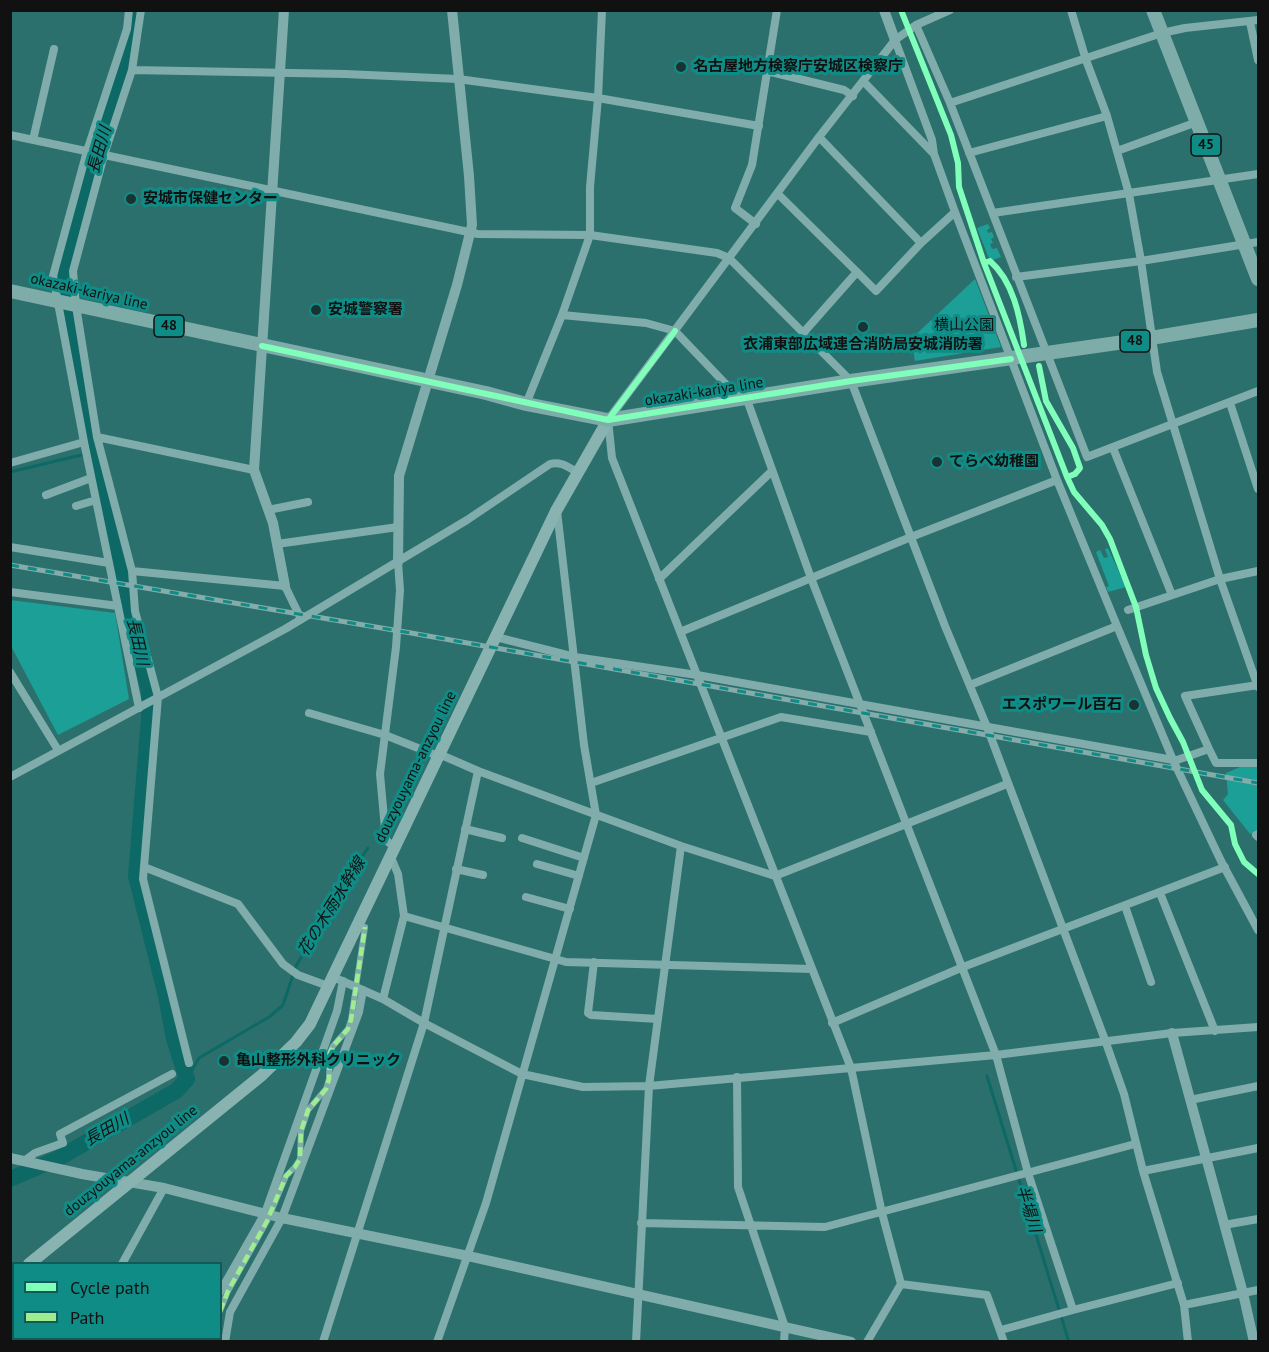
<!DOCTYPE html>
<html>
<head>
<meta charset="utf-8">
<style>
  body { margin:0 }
  #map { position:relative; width:1269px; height:1352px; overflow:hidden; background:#2c706d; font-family:"PT Sans",sans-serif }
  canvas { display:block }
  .frame { position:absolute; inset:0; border:12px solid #111; pointer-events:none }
  .legend { position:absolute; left:12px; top:1262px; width:210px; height:78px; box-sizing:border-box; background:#108c86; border:2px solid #105b57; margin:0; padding:8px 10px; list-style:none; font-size:18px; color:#111 }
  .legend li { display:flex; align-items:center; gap:12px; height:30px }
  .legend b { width:30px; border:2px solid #105b57 }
</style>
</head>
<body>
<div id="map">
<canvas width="1269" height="1352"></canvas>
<div class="frame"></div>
<ul class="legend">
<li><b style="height:8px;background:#80ffba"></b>Cycle path</li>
<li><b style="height:8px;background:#9fed91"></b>Path</li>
</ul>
</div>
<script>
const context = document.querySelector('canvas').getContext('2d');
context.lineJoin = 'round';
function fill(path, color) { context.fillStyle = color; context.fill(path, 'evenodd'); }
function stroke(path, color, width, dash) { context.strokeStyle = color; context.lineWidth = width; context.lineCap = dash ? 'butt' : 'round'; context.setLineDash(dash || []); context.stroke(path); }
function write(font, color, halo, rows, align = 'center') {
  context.font = font + ' "PT Sans","Noto Sans JP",sans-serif'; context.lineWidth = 6; context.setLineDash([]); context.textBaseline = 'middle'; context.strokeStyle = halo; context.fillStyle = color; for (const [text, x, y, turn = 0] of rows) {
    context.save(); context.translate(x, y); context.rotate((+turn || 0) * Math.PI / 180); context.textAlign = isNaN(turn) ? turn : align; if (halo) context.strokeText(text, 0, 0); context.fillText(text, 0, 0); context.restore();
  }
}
fill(new Path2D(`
  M 988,224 L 990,228 L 987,230 L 988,233 L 992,232 L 994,237 L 991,239 L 993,243 L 990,244 L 992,249 L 997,248 L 1001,257 L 990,261 L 977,228 Z
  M 975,279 L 1001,347 L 915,361 L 911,339 Z
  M 1108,548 L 1126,587 L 1108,592 L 1106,587 L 1109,586 L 1096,552 L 1100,550 L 1104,558 L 1108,557 L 1105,549 Z
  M 10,600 L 115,613 L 129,699 L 58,735 L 11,646 Z
  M 1240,767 L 1258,767 L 1258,832 L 1250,834 L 1223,800 L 1228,794 L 1226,773 Z`), '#1b9f97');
stroke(new Path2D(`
  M 10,472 L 94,452
  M 987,1076 L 1069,1342
  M 187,1079 L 199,1058 L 269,1017 L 283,1005 L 296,966 L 353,870 L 368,848`), '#0d6965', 3);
stroke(new Path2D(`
  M 10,1179 L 57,1159 L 176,1091 L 187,1079 L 174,1039 L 166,996 L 136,876 L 149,718 L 149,691 L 134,634 L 125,582 L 94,452 L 65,288 L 67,265 L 93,164 L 134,32 L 136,10`), '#0d6965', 16);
stroke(new Path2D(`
  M 220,1311 L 228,1291 L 267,1221 L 286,1176 L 295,1167 L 300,1159 L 301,1131 L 308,1110 L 326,1089 L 329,1079 L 330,1053 L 333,1046 L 348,1029 L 351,1020 L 365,927
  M 203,1342 L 206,1338`), '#80adab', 6);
stroke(new Path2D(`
  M 129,10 L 127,29 L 87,151 L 53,276 L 84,442 L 139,708
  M 141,10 L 132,70 L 104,155 L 73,271 L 76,306 L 97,437 L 132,571 L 135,611 L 158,697 L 143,879 L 189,1063
  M 1071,10 L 1086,60 L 1107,116 L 1129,194 L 1141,261 L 1157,372 L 1220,579 L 1258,687
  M 1250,22 L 1258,60
  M 916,25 L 950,103 L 1087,457 L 1258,391
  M 895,40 L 932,140 L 934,154 L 955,212 L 1057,480 L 1117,626 L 1173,760 L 1221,861 L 1258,930
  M 132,70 L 345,74 L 458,79 L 598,98 L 759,126
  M 767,71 L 844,90 L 853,96
  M 864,82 L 933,153
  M 950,103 L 1162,33 L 1185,28 L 1258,20
  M 10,135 L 478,234 L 590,235 L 717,253 L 729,258 L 851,381 L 945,626 L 987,727 L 1105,1040 L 1124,1094 L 1143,1171 L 1184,1305 L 1188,1342
  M 819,137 L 921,243
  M 33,140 L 54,49
  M 1117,151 L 1197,122
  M 969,153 L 1107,116
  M 778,194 L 857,272
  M 993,213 L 1258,174
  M 756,224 L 735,208 L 752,165 L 777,10
  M 1016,277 L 1141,261 L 1258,242
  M 562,315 L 646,323 L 675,331 L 739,398
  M 804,332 L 857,272 L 876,291 L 921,243 L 955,212
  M 746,397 L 811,578 L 996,1055 L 1028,1173 L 1073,1310
  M 1230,403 L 1258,489
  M 526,404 L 562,315 L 590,235 L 590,187 L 598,98 L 602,10
  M 97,437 L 254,470
  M 1113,448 L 1172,595
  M 10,463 L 84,442
  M 46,495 L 91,478
  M 76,506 L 96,500
  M 268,510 L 308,502
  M 277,544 L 398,527
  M 10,547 L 109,563
  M 132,571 L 285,586 L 301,619
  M 659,579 L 772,471
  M 10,592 L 118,606
  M 1128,610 L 1220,579 L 1258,571
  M 680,632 L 911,537 L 1057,480
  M 496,637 L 575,657 L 697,675 L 1173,760 L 1177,760 L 1209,749 L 1216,763 L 1258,763
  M 10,672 L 58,750
  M 970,685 L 1117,626
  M 309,713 L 385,735 L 438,756
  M 1209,749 L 1185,696 L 1258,685
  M 439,754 L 478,771 L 681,846 L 775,876 L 1007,784
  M 10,777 L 285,629 L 467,520 L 550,464 C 561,461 568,467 577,472
  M 591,783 L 781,717 L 871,732
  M 465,829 L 502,838
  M 1258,834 L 1256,835 L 1258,837
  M 522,838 L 584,858
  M 394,847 L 386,840 L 380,774 L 396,647 L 400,590 L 398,562
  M 390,855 L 398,874 L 404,916
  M 537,864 L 579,876
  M 144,867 L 238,904 L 283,964 L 298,975 L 328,986
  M 456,869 L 483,875
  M 1160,893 L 1215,1031
  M 526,897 L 570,909
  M 1125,906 L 1151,982
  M 594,962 L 588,1013 L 591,1015 L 658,1019
  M 333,977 L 383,999 L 424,1023 L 522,1074 L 583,1087 L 649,1086 L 851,1068 L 996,1055 L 1172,1033 L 1258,1027
  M 383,999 L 404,916 L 566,962 L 812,969
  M 832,1023 L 963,967 L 1225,867
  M 737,1077 L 738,1187 L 785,1327 L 784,1342
  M 1190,1100 L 1258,1086
  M 24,1161 L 35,1153 L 63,1143 L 60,1134 L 172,1074
  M 1143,1171 L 1258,1148
  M 641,1223 L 825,1227 L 1135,1144
  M 1224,1225 L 1258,1219
  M 122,1264 L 164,1188
  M 901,1284 L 987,1295 L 1004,1342
  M 220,1292 L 265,1213 L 337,1011 L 343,981
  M 1184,1305 L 1258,1290
  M 1001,1330 L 1073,1310 L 1178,1283
  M 78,1342 L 80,1338
  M 193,1342 L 195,1338
  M 225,1342 L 230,1312 L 282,1218 L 359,1012 L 363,990
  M 323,1342 L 424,1023 L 478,771
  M 437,1342 L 486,1203 L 596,815 L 584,745 L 557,511
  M 636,1342 L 649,1086 L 681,846
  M 867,1342 L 901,1284 L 882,1213 L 851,1068 L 612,458 L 608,420 L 819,137 L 895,40 L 916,25 L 950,10`), '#80adab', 8);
stroke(new Path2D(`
  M 284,10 L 254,470 L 273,523 L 285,586
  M 884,10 L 895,40
  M 398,562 L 399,476 L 457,285 L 472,225 L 469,176 L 452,10
  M 1172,1033 L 1243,1293 L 1254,1342
  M 10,1158 L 82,1174 L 164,1188 L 282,1218 L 468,1256 L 851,1342`), '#80adab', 10);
stroke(new Path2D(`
  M 29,1264 L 262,1075 L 296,1042 L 310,1024 L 556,511 L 608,420
  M 10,1280 L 14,1277`), '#89b3b1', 12);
stroke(new Path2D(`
  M 1153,10 L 1258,279
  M 10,291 L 486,393 L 526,404 L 608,420 L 851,381 L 1145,339 L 1258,320`), '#7eaca9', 14);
const rail = new Path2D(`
  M 10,565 L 411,633 L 1258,783`);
stroke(rail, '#84acab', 5);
stroke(rail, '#108c86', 3, [9]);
stroke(new Path2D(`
  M 220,1311 L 228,1291 L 267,1221 L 286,1176 L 295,1167 L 300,1159 L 301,1131 L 308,1110 L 326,1089 L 329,1079 L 330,1053 L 333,1046 L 348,1029 L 351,1020 L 365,927
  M 203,1342 L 206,1338`), '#9fed91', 4.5, [9, 4.5]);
stroke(new Path2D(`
  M 901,10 L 951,135 L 958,163 L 959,187 L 984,263 L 990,261 C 1013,281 1020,316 1024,345
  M 984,263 L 1067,477
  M 262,346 L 608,420 L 851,381 L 1011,359
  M 1039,366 L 1046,401 L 1073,448 L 1080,468 L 1075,474 L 1067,477 L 1074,492 L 1102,525 L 1110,539 L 1136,607 L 1146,655 L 1156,688 L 1170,718 L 1183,742 L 1202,790 L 1231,825 L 1235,844 L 1244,862 L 1258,874
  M 608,420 L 675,331`), '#80ffba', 6);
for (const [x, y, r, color] of [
  [681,67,6,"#1a3231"],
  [131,199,6,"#1a3231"],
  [316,310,6,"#1a3231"],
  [863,327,6,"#1a3231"],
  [937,462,6,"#1a3231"],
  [1134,705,6,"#1a3231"],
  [224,1061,6,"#1a3231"]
]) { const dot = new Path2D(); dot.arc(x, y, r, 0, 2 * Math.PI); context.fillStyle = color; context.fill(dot); stroke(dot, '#108c86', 2); }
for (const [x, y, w] of [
  [1206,145,30],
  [169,326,30],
  [1135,341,30]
]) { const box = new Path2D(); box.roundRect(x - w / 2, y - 11, w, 22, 4.5); context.fillStyle = '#108c86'; context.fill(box); stroke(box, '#111', 1.5); }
write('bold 14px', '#111', null, [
  ["45",1206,145],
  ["48",169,326],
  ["48",1135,341]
]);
write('bold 15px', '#111', '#108c86', [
  ["名古屋地方検察庁安城区検察庁",693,67],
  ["安城市保健センター",143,199],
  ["安城警察署",328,310],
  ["衣浦東部広域連合消防局安城消防署",863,345,"center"],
  ["てらべ幼稚園",949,462],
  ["エスポワール百石",1122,705,"right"],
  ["亀山整形外科クリニック",236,1061]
], 'left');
write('15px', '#111', '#108c86', [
  ["okazaki-kariya line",89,292,13],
  ["okazaki-kariya line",704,392,-9],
  ["douzyouyama-anzyou line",416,767,-64],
  ["douzyouyama-anzyou line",131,1161,-39]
]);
write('15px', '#111', '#108c86', [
  ["横山公園",964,326]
]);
write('italic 16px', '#111', '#108c86', [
  ["長田川",100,150,-74],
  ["長田川",137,642,77],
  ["花の木雨水幹線",332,907,-58],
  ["長田川",107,1130,-30],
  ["半場川",1028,1209,73]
]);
</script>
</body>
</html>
